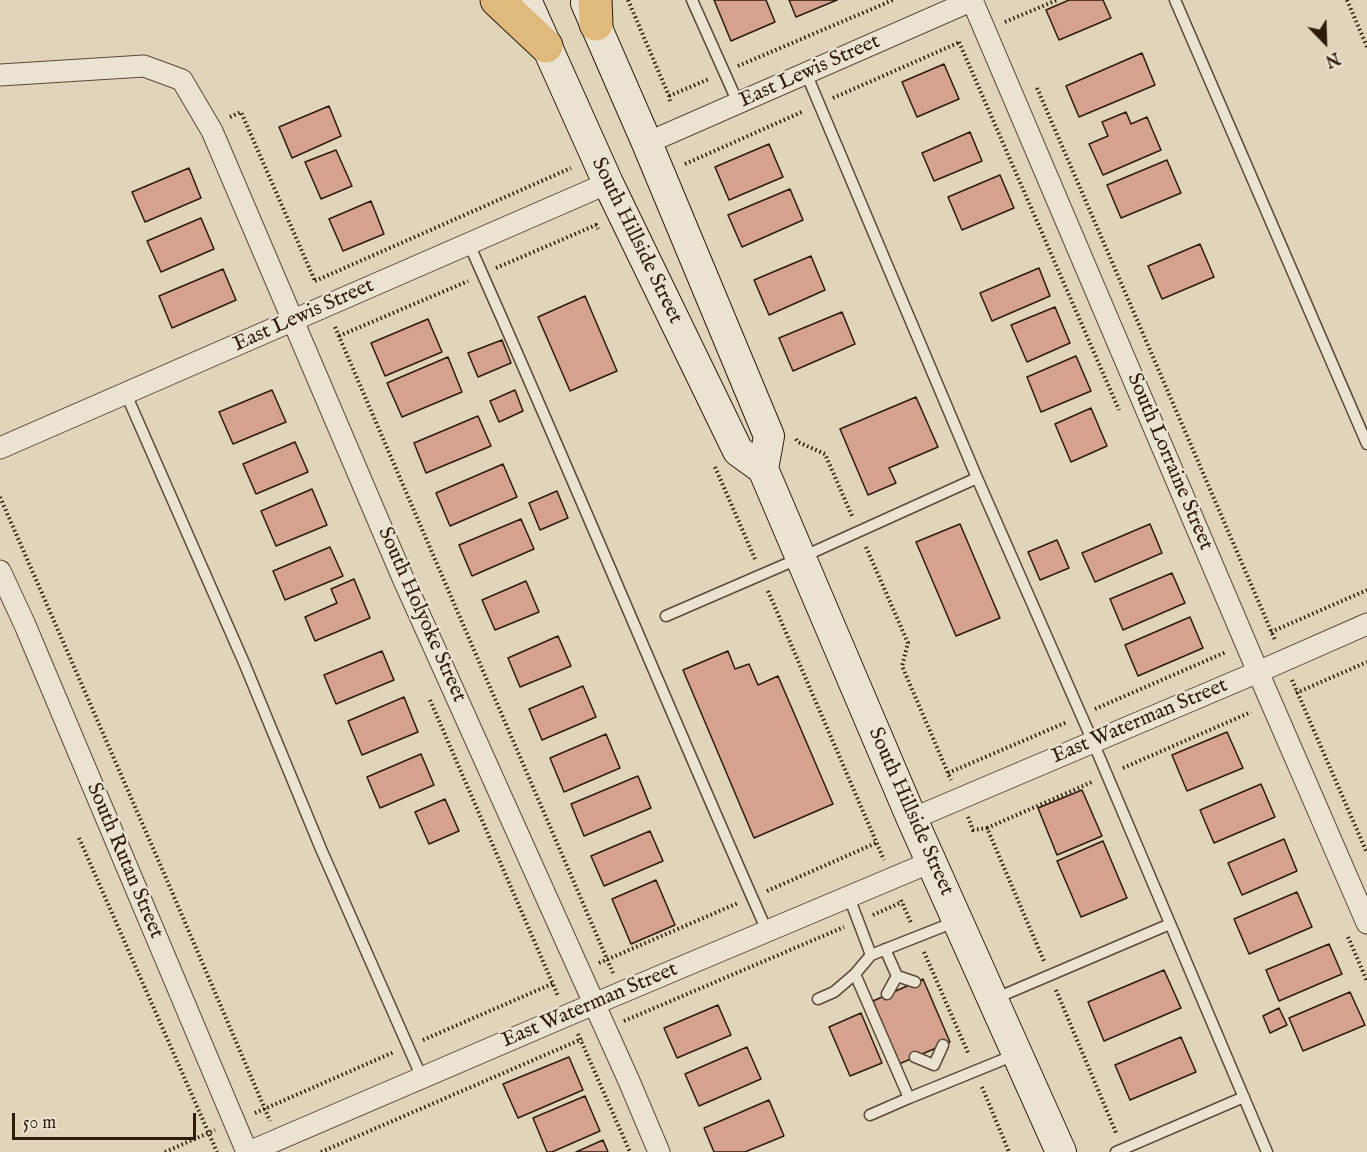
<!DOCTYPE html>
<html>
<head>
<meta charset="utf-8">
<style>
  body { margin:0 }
  #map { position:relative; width:1367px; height:1152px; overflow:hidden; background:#e0d4b9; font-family:"IM FELL English",serif }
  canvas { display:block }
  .north { position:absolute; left:1295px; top:12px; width:60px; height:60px; -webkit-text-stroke:4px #ebe3d2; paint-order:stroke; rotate:157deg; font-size:16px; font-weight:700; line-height:24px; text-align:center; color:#2f1b0a }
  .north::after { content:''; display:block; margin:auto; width:21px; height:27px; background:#2f1b0a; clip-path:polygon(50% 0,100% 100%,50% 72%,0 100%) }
  .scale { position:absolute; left:12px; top:1113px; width:184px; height:27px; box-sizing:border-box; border:3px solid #2f1b0a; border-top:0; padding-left:8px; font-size:18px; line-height:21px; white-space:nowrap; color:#2f1b0a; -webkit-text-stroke:4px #ebe3d2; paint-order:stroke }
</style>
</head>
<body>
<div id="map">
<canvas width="1367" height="1152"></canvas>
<div class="north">N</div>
<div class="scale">50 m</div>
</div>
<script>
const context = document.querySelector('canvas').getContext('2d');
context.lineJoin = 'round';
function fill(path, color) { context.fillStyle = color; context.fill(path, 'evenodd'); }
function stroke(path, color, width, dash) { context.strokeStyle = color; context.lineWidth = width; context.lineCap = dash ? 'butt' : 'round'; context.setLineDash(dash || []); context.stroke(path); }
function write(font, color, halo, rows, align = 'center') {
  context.font = font + ' "IM FELL English",serif'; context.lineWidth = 4.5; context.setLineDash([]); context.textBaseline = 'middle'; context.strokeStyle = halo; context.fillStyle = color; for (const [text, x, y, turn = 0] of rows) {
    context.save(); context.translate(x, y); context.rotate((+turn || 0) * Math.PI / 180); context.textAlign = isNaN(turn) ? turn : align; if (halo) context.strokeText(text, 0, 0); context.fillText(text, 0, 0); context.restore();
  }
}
const building = new Path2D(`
  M 714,0 L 766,0 L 775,22 L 731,41 Z
  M 789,0 L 837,0 L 796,17 Z
  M 1069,0 L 1103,0 L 1111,18 L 1059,40 L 1046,10 Z
  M 1142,53 L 1155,85 L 1079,117 L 1066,86 Z
  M 944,64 L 959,99 L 917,117 L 902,82 Z
  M 329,106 L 341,136 L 292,158 L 279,127 Z
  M 1126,112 L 1131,124 L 1147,117 L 1161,150 L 1103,175 L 1089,144 L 1108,136 L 1102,122 Z
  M 970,132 L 982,161 L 934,181 L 922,153 Z
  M 769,144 L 783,177 L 729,200 L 715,167 Z
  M 336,150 L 352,186 L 321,199 L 305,162 Z
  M 1167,160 L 1181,193 L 1121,218 L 1107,185 Z
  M 189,168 L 201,198 L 145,222 L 132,192 Z
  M 1000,175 L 1014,208 L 962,230 L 948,197 Z
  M 790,189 L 803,220 L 742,247 L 728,215 Z
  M 371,201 L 384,234 L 343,251 L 329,219 Z
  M 201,218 L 214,249 L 161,272 L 147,241 Z
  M 1200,244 L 1214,277 L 1162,299 L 1148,266 Z
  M 811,256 L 825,290 L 769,315 L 754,280 Z
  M 1039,268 L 1050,296 L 992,321 L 980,293 Z
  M 223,269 L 236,300 L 172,328 L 159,296 Z
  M 585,296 L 617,371 L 570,391 L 538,317 Z
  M 1055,307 L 1070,343 L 1027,362 L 1011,325 Z
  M 842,312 L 855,344 L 793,371 L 779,338 Z
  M 428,319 L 442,352 L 385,376 L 371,343 Z
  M 502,340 L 511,363 L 478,377 L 468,353 Z
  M 1076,356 L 1091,391 L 1041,412 L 1027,377 Z
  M 448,357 L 462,392 L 402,417 L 387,383 Z
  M 272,390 L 286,422 L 233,444 L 219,412 Z
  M 515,390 L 523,411 L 499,422 L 490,401 Z
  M 916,397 L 938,447 L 889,468 L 896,483 L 868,495 L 840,429 Z
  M 1091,408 L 1107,446 L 1071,462 L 1055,424 Z
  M 478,416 L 491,446 L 426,473 L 414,443 Z
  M 295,442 L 308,472 L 256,494 L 243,464 Z
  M 503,464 L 517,497 L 450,526 L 436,493 Z
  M 312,489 L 327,525 L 276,546 L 261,511 Z
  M 557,491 L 568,518 L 540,530 L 529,503 Z
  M 521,519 L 534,549 L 472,576 L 459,545 Z
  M 960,524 L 1000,618 L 956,636 L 916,542 Z
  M 1150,524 L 1162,553 L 1095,582 L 1082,553 Z
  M 1057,540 L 1069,568 L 1040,580 L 1028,552 Z
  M 330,547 L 343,576 L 285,600 L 273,571 Z
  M 1172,573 L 1185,603 L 1123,630 L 1110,599 Z
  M 354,579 L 370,618 L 315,641 L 305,617 L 337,603 L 331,589 Z
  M 526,581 L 539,612 L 495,630 L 482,600 Z
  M 1190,617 L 1203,648 L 1138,676 L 1125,645 Z
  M 558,636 L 571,666 L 520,687 L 508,658 Z
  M 382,651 L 394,680 L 336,704 L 324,675 Z
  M 728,651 L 735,669 L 749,664 L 758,685 L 778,676 L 833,804 L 754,838 L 683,670 Z
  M 583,686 L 596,717 L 542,740 L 529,709 Z
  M 404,697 L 418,732 L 362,755 L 348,721 Z
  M 1227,732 L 1243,768 L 1187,791 L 1172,755 Z
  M 606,734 L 620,768 L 564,792 L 550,758 Z
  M 421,754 L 434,785 L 380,808 L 367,777 Z
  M 638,776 L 651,808 L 584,836 L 571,804 Z
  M 1261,784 L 1275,817 L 1214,843 L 1200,810 Z
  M 1082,790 L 1102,836 L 1057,855 L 1038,808 Z
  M 445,799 L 459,831 L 429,844 L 415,812 Z
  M 650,831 L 663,861 L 604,886 L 591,856 Z
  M 1284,839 L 1297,871 L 1242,895 L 1228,863 Z
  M 1103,841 L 1127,898 L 1081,917 L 1057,861 Z
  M 656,880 L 675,925 L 631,944 L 612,899 Z
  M 1297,892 L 1312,927 L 1249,954 L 1234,919 Z
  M 1329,944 L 1342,974 L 1279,1001 L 1266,970 Z
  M 1164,970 L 1181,1008 L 1104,1041 L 1088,1002 Z
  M 923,979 L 950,1042 L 899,1064 L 873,1001 Z
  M 1350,992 L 1365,1025 L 1303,1051 L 1289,1018 Z
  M 718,1005 L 731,1035 L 677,1058 L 664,1028 Z
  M 1279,1008 L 1287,1025 L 1270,1033 L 1263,1016 Z
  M 861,1013 L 882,1063 L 850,1076 L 829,1027 Z
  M 1181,1037 L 1196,1072 L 1130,1100 L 1115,1065 Z
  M 747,1047 L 761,1079 L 699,1106 L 685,1074 Z
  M 569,1057 L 583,1090 L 518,1118 L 503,1084 Z
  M 585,1096 L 600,1131 L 552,1152 L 547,1152 L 533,1118 Z
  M 769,1100 L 784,1136 L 745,1152 L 714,1152 L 704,1128 Z
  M 603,1140 L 608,1152 L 576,1152 Z`);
fill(building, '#d5a28f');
stroke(building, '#2f1b0a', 1.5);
const service = new Path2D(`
  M 692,0 L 738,103
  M 1175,0 L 1367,444
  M 806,73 L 977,478 L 1093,742 L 1267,1152
  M 469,244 C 571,472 666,703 767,931
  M 126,394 L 245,665 L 321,849 L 422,1078
  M 666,616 L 800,558 L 977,478
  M 849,897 L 871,955
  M 957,921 L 871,955 L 855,974 L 909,1098 L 1017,1054
  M 885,949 L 897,976 L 915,982
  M 887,994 L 897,976
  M 818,999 L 834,992 L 855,974
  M 994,999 L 1170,924
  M 915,1057 L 934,1065 L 943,1045
  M 870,1115 L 909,1098
  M 1116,1152 L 1244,1097`);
const minor = new Path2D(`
  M 972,0 L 1258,672 L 1367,923
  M 0,75 L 144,66 L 182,80 L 212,131 L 402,576 L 629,1081 L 659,1152
  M 647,143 L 973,0
  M 0,448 L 608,183
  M 0,571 L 25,625 L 247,1152
  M 912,819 L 1258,672 L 1367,624
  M 249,1152 L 568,1015 L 931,862`);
const secondary = new Path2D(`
  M 526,0 L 608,183 L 738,451 L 763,469 L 912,819 L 1061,1152
  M 586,3 L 647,143 L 769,436 L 763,469`);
const motorway = new Path2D(`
  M 497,0 L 546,46
  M 595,0 L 596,24`);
stroke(service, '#5b4936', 13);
stroke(minor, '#5b4936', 23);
stroke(secondary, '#2f1b0a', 32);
stroke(motorway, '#2f1b0a', 35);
stroke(new Path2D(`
  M 628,0 L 669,96 L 670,101
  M 1347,0 L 1367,47
  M 1005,22 L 1057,0
  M 959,42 L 1119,410
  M 738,66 L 893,0
  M 1037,88 L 1275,640
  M 669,96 L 709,79
  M 833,98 L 960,42
  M 230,117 L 241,112 L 315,281
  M 685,164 L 804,111
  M 496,268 L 596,225 L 598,229
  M 315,281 L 571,168
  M 335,327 L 613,973
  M 339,336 L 468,281
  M 796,439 L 798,442 L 825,454 L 852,516
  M 715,467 L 755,559
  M 0,497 L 166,878 L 270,1121
  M 866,547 L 908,643 L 902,666 L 951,780
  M 768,591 L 884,860
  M 1271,632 L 1367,590
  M 1292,680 L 1367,853
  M 1296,693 L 1367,662
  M 430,700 L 558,996
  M 1095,709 L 1226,652
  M 1123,768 L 1251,712
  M 948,773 L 1067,722
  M 968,817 L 973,830 L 987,828 L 1044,961
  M 987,828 L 1092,782
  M 79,838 L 217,1152
  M 767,891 L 876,843
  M 901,900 L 911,923
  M 873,915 L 902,902
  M 1348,937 L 1367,981
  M 924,952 L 969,1055
  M 599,963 L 738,903
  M 1056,990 L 1117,1135
  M 624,1021 L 844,927
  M 578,1034 L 630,1152
  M 423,1040 L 554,983
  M 982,1087 L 1009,1152
  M 255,1113 L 394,1052
  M 165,1152 L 215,1130
  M 321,1152 L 582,1039`), '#2f1b0a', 4, [1.5, 3]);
stroke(service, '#ebe3d2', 10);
stroke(minor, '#ebe3d2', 21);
stroke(secondary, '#ebe3d2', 30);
stroke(motorway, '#e0ba7c', 33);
write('21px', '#2f1b0a', '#ebe3d2', [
  ["East Lewis Street",810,72,-24],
  ["South Hillside Street",636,241,64],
  ["East Lewis Street",304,316,-24],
  ["South Lorraine Street",1169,462,67],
  ["South Holyoke Street",421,615,66],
  ["East Waterman Street",1140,722,-23],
  ["South Hillside Street",910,812,66],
  ["South Rutan Street",124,861,67],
  ["East Waterman Street",590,1006,-23]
]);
</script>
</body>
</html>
